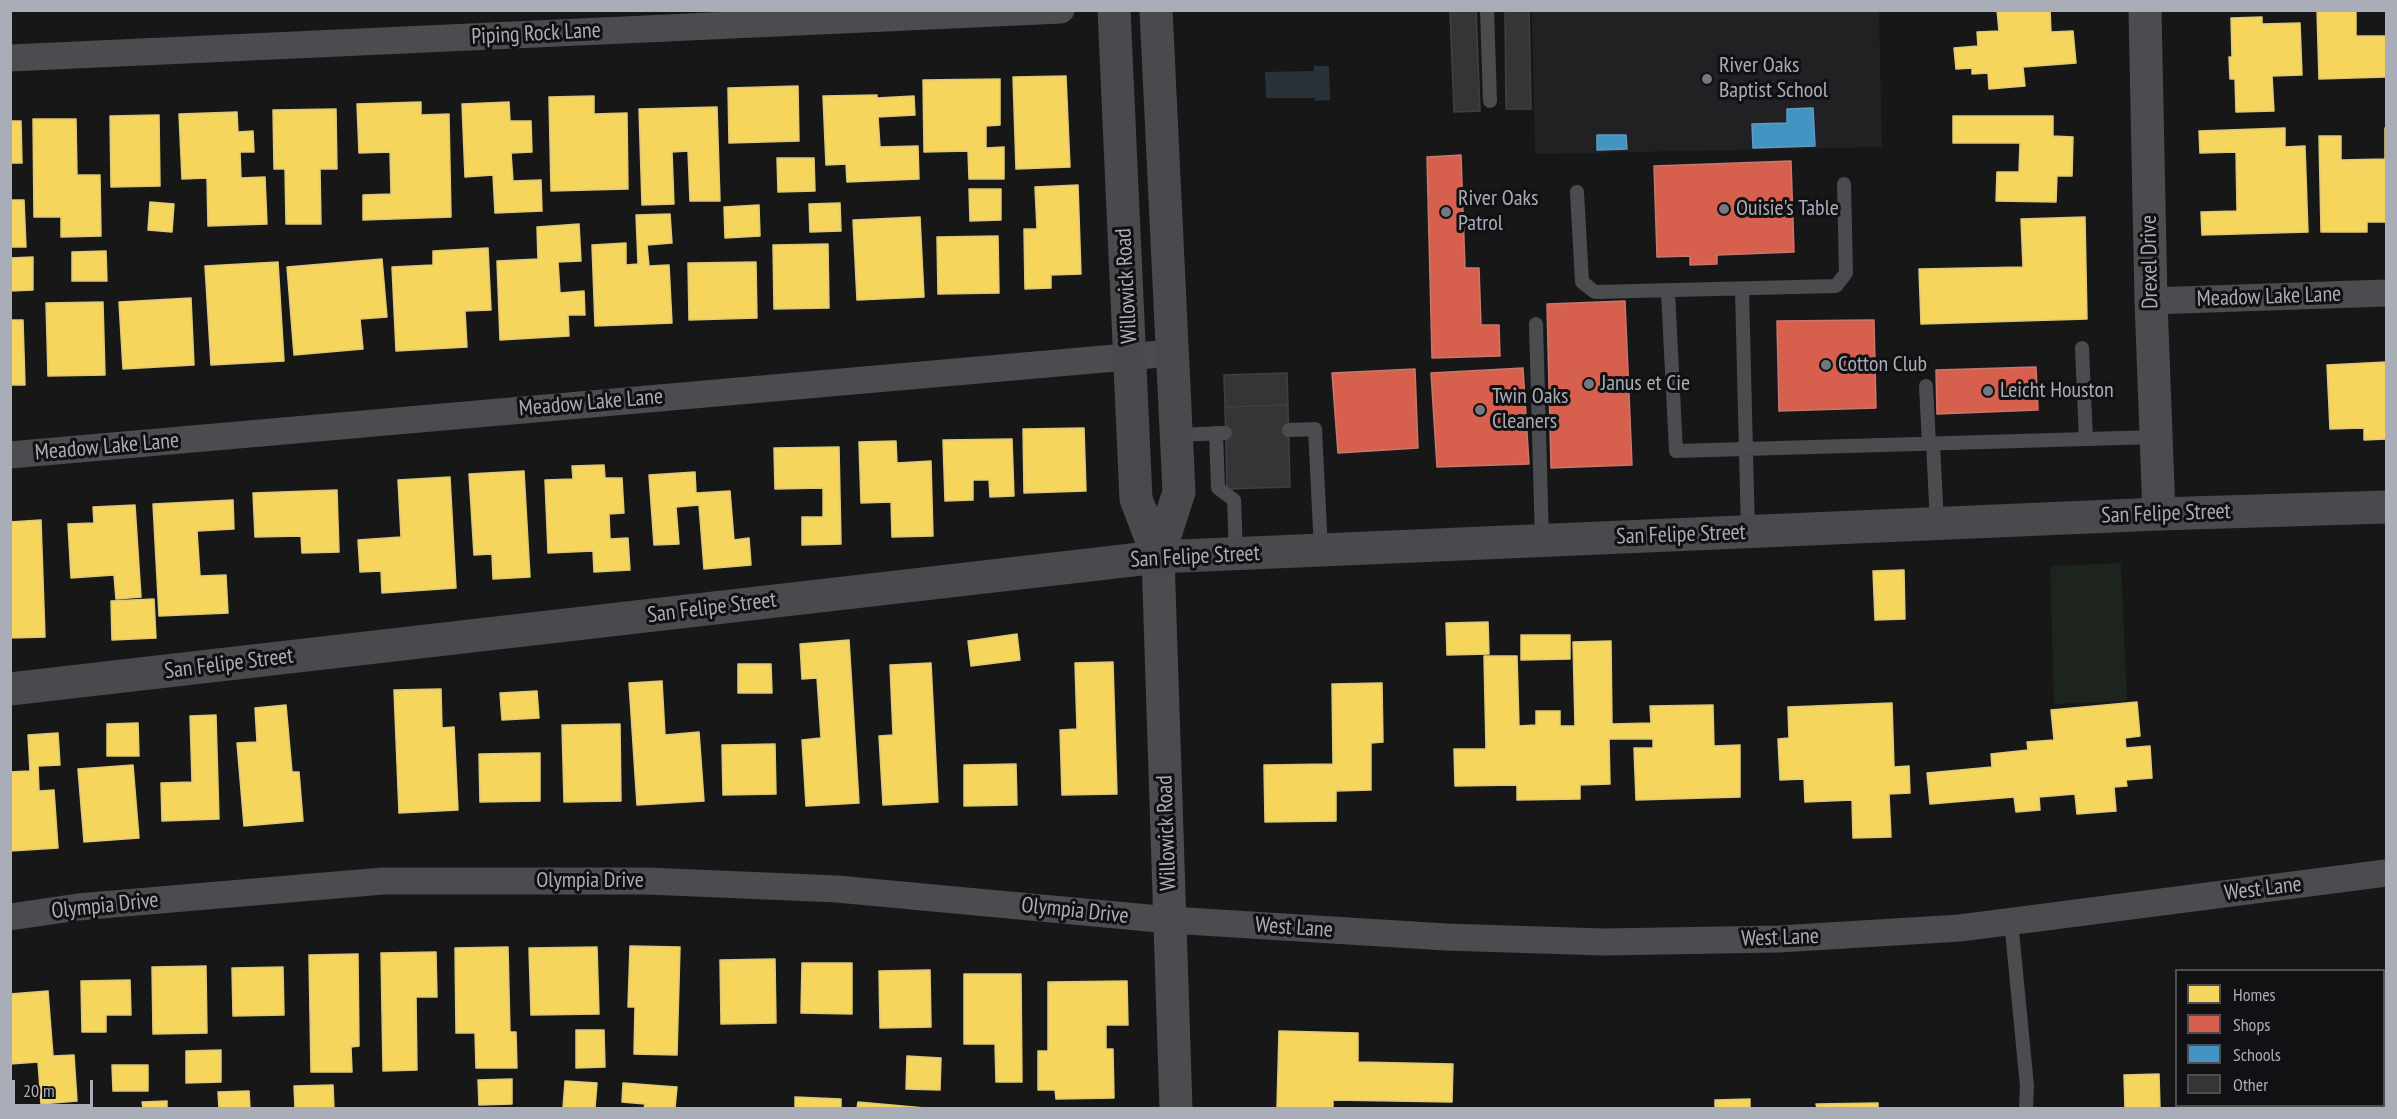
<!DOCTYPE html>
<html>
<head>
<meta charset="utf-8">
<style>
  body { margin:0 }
  #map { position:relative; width:2397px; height:1119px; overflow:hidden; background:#171717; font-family:"PT Sans Narrow",sans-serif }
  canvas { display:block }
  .frame { position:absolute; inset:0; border:12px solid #a8adb8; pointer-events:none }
  .legend { position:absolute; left:2175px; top:969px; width:210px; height:138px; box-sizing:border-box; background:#111113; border:2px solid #4d4f55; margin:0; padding:8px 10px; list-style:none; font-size:18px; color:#a8adb8 }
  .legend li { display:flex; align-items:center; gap:12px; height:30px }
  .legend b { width:30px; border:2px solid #4d4f55 }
  .scale { position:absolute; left:12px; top:1080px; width:81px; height:27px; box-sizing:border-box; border:3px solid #a8adb8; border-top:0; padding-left:8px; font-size:18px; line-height:21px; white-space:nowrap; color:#a8adb8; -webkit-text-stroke:4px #111113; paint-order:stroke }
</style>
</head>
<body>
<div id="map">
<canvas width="2397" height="1119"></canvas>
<div class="frame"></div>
<ul class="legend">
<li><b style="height:16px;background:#f6d55c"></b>Homes</li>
<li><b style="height:16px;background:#d6604d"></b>Shops</li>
<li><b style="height:16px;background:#4393c3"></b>Schools</li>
<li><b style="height:16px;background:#353536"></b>Other</li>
</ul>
<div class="scale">20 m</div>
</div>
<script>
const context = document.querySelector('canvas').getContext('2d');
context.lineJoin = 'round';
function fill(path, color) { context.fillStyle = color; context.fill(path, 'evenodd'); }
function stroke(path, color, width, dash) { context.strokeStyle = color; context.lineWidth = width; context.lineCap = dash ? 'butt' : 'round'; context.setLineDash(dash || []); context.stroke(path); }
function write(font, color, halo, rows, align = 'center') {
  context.font = font + ' "PT Sans Narrow",sans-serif'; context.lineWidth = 6; context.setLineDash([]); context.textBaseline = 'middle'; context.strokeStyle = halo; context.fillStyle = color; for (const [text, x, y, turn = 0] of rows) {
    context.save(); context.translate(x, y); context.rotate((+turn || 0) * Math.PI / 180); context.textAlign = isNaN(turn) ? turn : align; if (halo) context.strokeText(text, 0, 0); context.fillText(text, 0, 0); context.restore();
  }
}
fill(new Path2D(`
  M 1532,11 L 1879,11 L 1882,147 L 1535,154 Z`), '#212123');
fill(new Path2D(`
  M 2121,563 L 2127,701 L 2054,704 L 2050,566 Z`), '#1d241e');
fill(new Path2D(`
  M 1314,66 L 1329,66 L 1330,100 L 1315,101 L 1315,98 L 1266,98 L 1265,72 L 1314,71 Z`), '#2a3239');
const homes = new Path2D(`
  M 1997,10 L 2050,10 L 2051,32 L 2073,31 L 2076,63 L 2023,67 L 2025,86 L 1989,89 L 1988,73 L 1972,74 L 1972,68 L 1956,69 L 1954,48 L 1978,46 L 1977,32 L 1999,31 Z
  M 2317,10 L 2356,10 L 2356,36 L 2386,36 L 2386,77 L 2319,79 Z
  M 2262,17 L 2262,24 L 2300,23 L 2302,75 L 2272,76 L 2274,111 L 2236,112 L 2235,79 L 2230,79 L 2229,57 L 2232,57 L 2231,18 Z
  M 1066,76 L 1070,167 L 1016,169 L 1013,77 Z
  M 1000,79 L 1000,125 L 986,126 L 986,148 L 1004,147 L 1004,179 L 969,179 L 968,151 L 924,152 L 923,80 Z
  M 798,86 L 799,141 L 729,143 L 728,88 Z
  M 877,95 L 877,98 L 914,96 L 915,115 L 878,117 L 880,147 L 918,146 L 919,179 L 847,182 L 846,164 L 826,165 L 823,96 Z
  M 594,96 L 594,114 L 627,113 L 628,189 L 551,191 L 549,97 Z
  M 421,102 L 421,115 L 449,114 L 451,217 L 363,220 L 363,195 L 391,194 L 390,152 L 359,153 L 357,104 Z
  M 509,102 L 510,121 L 531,121 L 532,152 L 511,153 L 513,181 L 541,180 L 542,211 L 495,213 L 493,175 L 465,177 L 462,104 Z
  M 717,107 L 720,201 L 690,201 L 688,151 L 672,152 L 674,204 L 642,205 L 639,109 Z
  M 336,109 L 337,169 L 320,169 L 321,224 L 286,224 L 285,169 L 274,169 L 273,110 Z
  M 237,112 L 238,132 L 253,131 L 254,152 L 240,152 L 241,178 L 265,177 L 267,224 L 208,226 L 207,178 L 182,179 L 179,114 Z
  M 159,115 L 160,186 L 111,187 L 110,116 Z
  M 1953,116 L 2053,116 L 2053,136 L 2073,137 L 2072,176 L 2057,176 L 2056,202 L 1996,201 L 1997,172 L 2019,172 L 2020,143 L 1953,143 Z
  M 33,119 L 76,119 L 77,175 L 100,175 L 101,236 L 61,237 L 61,217 L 34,217 Z
  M 10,121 L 21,121 L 22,163 L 10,163 Z
  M 2285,128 L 2285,147 L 2305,146 L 2308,232 L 2202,235 L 2201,212 L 2237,211 L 2236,152 L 2200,153 L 2199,131 Z
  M 2385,128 L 2386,128 L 2386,222 L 2367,222 L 2367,232 L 2321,232 L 2319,136 L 2341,136 L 2341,160 L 2385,159 Z
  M 777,158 L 814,158 L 815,191 L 778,192 Z
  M 1078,185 L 1081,274 L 1051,275 L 1051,288 L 1025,289 L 1024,229 L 1037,229 L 1035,187 Z
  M 969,189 L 1001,189 L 1001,220 L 970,221 Z
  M 10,200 L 24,200 L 26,247 L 10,247 Z
  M 150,202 L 174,204 L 172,232 L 148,230 Z
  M 840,203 L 841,231 L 810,232 L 809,204 Z
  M 759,205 L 760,236 L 725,238 L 724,207 Z
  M 670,214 L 672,243 L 647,245 L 649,266 L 669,265 L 672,323 L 595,326 L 592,245 L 626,243 L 626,265 L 638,264 L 636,215 Z
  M 920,217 L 924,297 L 857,300 L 853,220 Z
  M 2085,217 L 2087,319 L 1921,324 L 1919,269 L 2023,267 L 2021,219 Z
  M 579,224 L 581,261 L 558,262 L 560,293 L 584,291 L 585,315 L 568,315 L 569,336 L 500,340 L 497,261 L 538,259 L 537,227 Z
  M 998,236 L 999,293 L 938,294 L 937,237 Z
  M 828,244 L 829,308 L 774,309 L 773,245 Z
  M 488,248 L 491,310 L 465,311 L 467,347 L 396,351 L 392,267 L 433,265 L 433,251 Z
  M 106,251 L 107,281 L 72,281 L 72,252 Z
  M 33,257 L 33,290 L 10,291 L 10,258 Z
  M 382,259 L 387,317 L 360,319 L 363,349 L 294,355 L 287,267 Z
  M 278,262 L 284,361 L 211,365 L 205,266 Z
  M 756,262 L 757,318 L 689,320 L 688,263 Z
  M 191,298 L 194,365 L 123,369 L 119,302 Z
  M 103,302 L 105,375 L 48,376 L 46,303 Z
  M 10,320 L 23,320 L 25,385 L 10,385 Z
  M 2386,362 L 2386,439 L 2364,440 L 2364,428 L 2330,429 L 2327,365 Z
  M 1084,428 L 1086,491 L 1024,493 L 1023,429 Z
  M 1012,439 L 1014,496 L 990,497 L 989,480 L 973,480 L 973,500 L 945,501 L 943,440 Z
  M 896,441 L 897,463 L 931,461 L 933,536 L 892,537 L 891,502 L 861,503 L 859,442 Z
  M 839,447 L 841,544 L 802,545 L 802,517 L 823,517 L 823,488 L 775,489 L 774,448 Z
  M 604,465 L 605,478 L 622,478 L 624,513 L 609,514 L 610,539 L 628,538 L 630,570 L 594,572 L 593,551 L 548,553 L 545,480 L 573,479 L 572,466 Z
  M 524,471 L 530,577 L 493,579 L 492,554 L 474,555 L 469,474 Z
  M 695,472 L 696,493 L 730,491 L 734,540 L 749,538 L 751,565 L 704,569 L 699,505 L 676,507 L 679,544 L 654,545 L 649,475 Z
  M 450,477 L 456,588 L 382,593 L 381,571 L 360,572 L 358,540 L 401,537 L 398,480 Z
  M 337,490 L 339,552 L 302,553 L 301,536 L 255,537 L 253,493 Z
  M 233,500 L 234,529 L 197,531 L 200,576 L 226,575 L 228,613 L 159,616 L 153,504 Z
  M 135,505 L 141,597 L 116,599 L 114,575 L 71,578 L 68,524 L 94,523 L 93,507 Z
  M 41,520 L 45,637 L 10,638 L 10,522 Z
  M 1904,570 L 1905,619 L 1875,620 L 1873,571 Z
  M 154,599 L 156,638 L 112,640 L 111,601 Z
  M 1488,622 L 1489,654 L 1447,655 L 1446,623 Z
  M 1017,634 L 1020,660 L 971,666 L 968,641 Z
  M 1521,635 L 1570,635 L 1570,659 L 1521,660 Z
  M 849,640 L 859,803 L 806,806 L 802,740 L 821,738 L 817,678 L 802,679 L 800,644 Z
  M 1611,641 L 1612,724 L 1651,723 L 1650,706 L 1713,705 L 1714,746 L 1740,745 L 1740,797 L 1636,800 L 1634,748 L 1653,748 L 1653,739 L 1609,739 L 1610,784 L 1580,785 L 1580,799 L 1517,800 L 1517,785 L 1455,786 L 1454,749 L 1486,749 L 1484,656 L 1517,656 L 1519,726 L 1536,725 L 1536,711 L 1560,711 L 1560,726 L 1575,726 L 1573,642 Z
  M 1113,662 L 1117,794 L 1062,795 L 1060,730 L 1077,729 L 1075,663 Z
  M 931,663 L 938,802 L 883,805 L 879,736 L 893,735 L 890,665 Z
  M 738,664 L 771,664 L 772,693 L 738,693 Z
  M 662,681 L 665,735 L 699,732 L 704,801 L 637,805 L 629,683 Z
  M 1382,683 L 1383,742 L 1371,743 L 1371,790 L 1336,791 L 1336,821 L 1265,822 L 1264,765 L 1333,764 L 1332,684 Z
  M 441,689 L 442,728 L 454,727 L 458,810 L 399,813 L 394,690 Z
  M 537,691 L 539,718 L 502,720 L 500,693 Z
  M 2137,702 L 2140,736 L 2125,738 L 2126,748 L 2150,746 L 2152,778 L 2126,780 L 2127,786 L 2114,787 L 2116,811 L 2077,814 L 2075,794 L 2039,797 L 2040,810 L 2016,812 L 2014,797 L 1930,804 L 1927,773 L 1992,767 L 1991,754 L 2028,750 L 2027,742 L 2054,740 L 2051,710 Z
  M 1892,703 L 1894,767 L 1909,766 L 1910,793 L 1889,794 L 1891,837 L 1853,838 L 1852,800 L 1805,802 L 1804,779 L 1780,780 L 1778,739 L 1789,738 L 1788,707 Z
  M 286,705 L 292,772 L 299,772 L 303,821 L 244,826 L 237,743 L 257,742 L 255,708 Z
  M 216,715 L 219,819 L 162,821 L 161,783 L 192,782 L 190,716 Z
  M 138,723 L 139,756 L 107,756 L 107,724 Z
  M 620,724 L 621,801 L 564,802 L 562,725 Z
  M 58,733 L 60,765 L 38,766 L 39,791 L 54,790 L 58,848 L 10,851 L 10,772 L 30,771 L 28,735 Z
  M 775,744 L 776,794 L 723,795 L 722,745 Z
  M 540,753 L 540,801 L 480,802 L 479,754 Z
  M 1016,764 L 1017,805 L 964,806 L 964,765 Z
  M 133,765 L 139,838 L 84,842 L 78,769 Z
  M 630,946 L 680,947 L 677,1055 L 634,1054 L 635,1007 L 628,1007 Z
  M 508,947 L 510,1032 L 516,1032 L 517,1068 L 476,1068 L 475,1033 L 456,1033 L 455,948 Z
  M 597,947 L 599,1014 L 531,1015 L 529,948 Z
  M 436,952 L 437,997 L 416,997 L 417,1070 L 383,1071 L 381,953 Z
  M 358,954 L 359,1046 L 351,1047 L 352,1072 L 311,1072 L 309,955 Z
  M 775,959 L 776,1023 L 721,1024 L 720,960 Z
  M 802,963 L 852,963 L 852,1014 L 801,1013 Z
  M 206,966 L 207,1033 L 153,1034 L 152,967 Z
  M 283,967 L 284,1015 L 233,1016 L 232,968 Z
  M 930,970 L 931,1027 L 880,1028 L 879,971 Z
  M 964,974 L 1021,974 L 1022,1082 L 996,1082 L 995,1044 L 964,1044 Z
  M 130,980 L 131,1015 L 106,1015 L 106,1032 L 82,1032 L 81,981 Z
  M 1127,981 L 1128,1025 L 1106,1025 L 1106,1049 L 1113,1049 L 1114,1098 L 1056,1099 L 1055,1090 L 1038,1090 L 1038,1051 L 1048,1051 L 1048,982 Z
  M 48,991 L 53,1056 L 74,1055 L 77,1101 L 41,1104 L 38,1062 L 10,1064 L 10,994 Z
  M 576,1030 L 604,1030 L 605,1067 L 576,1068 Z
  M 1279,1031 L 1358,1033 L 1358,1062 L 1453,1064 L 1452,1102 L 1333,1100 L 1333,1108 L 1277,1107 Z
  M 221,1050 L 221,1082 L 186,1083 L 186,1051 Z
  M 907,1056 L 941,1058 L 940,1090 L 906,1089 Z
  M 112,1065 L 148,1065 L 148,1091 L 113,1091 Z
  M 2159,1074 L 2160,1108 L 2125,1108 L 2124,1075 Z
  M 512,1079 L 512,1104 L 479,1105 L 478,1080 Z
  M 565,1081 L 597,1083 L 595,1108 L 563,1108 Z
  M 623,1083 L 677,1087 L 675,1108 L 644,1108 L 645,1104 L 622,1102 Z
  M 333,1085 L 334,1108 L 295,1108 L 294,1086 Z
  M 249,1091 L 250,1108 L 219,1108 L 218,1092 Z
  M 795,1097 L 841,1099 L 841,1108 L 795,1108 Z
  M 1750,1099 L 1750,1108 L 1715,1108 L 1715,1100 Z
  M 167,1101 L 167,1108 L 143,1108 L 142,1102 Z
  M 858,1102 L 925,1108 L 857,1108 Z
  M 1878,1103 L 1878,1108 L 1817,1108 L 1816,1104 Z
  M 2184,1106 L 2230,1106 L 2230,1108 L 2184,1108 Z
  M 2271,1106 L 2374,1106 L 2374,1108 L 2271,1108 Z`);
fill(homes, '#f6d55c');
stroke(homes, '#dfc978', 1.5);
const shops = new Path2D(`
  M 1461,155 L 1465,268 L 1479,268 L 1481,325 L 1499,325 L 1500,356 L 1432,358 L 1427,157 Z
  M 1791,161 L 1794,252 L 1717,255 L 1717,264 L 1690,265 L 1690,256 L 1657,257 L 1654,166 Z
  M 1625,301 L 1632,465 L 1551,468 L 1547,304 Z
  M 1874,320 L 1876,408 L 1779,411 L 1777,321 Z
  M 2036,367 L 2038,410 L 1937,414 L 1936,370 Z
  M 1523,368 L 1529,464 L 1437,467 L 1431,373 Z
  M 1415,369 L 1418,448 L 1338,453 L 1332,373 Z`);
fill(shops, '#d6604d');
stroke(shops, '#c8776d', 1.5);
const schools = new Path2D(`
  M 1813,108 L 1815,146 L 1753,148 L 1752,124 L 1787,123 L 1787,109 Z
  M 1597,135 L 1626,135 L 1627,149 L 1597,150 Z`);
fill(schools, '#4393c3');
stroke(schools, '#619bc0', 1.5);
const building = new Path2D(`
  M 1450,10 L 1476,10 L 1480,111 L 1454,112 Z
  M 1505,10 L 1529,10 L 1531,109 L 1506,109 Z
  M 1287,373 L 1288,405 L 1225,407 L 1224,375 Z
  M 1288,405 L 1290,487 L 1227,489 L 1225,407 Z`);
fill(building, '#353536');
stroke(building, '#3f4043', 1.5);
stroke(new Path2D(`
  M 1487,10 L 1490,101
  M 1577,192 L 1582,282 L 1595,292 L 1836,286 L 1846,273 L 1844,184
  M 1742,290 L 1748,532
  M 1668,292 L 1676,451 L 2156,437
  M 1536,324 L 1542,541
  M 2082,348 L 2086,439
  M 1926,386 L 1929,444
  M 1289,430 L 1315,429 L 1321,550
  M 1216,433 L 1218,488 L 1234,500 L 1236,554
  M 1177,435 L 1225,433
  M 1933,443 L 1937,524
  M 2011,921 L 2027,1086 L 2026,1108`), '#4b4c50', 14);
stroke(new Path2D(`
  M 10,58 L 1061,10
  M 2151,301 L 2386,293
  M 10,455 L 1172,353
  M 10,917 L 78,907 L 383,881 L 647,881 L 837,889 L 1170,920 L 1446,937 L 1604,942 L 1779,939 L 1960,928 L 2386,873`), '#4b4c50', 27);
stroke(new Path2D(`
  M 2145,10 L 2151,301 L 2159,514
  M 1158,557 L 1176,1108`), '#4b4c50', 33);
stroke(new Path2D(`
  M 1114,10 L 1136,499 L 1158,557
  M 1156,10 L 1179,492 L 1158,557
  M 10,689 L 1158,557 L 2159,514 L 2386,507`), '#4a4a4e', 33);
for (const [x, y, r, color] of [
  [1707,79,6,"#757880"],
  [1724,209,6,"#757880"],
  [1446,212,6,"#757880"],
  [1826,365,6,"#757880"],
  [1589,384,6,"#757880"],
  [1988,391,6,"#757880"],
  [1480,410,6,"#757880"]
]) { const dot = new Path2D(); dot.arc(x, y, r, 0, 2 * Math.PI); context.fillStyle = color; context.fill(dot); stroke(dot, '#111113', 2); }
write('22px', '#a8adb8', '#111113', [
  ["Piping Rock Lane",536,34,-3],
  ["Drexel Drive",2150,262,-91],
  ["Willowick Road",1127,286,-93],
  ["Meadow Lake Lane",2269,297,-2],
  ["Meadow Lake Lane",591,403,-5],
  ["Meadow Lake Lane",107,447,-5],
  ["San Felipe Street",2166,514,-2],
  ["San Felipe Street",1681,535,-2],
  ["San Felipe Street",1195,557,-3],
  ["San Felipe Street",712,608,-7],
  ["San Felipe Street",229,664,-7],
  ["Willowick Road",1167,833,-92],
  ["Olympia Drive",590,881],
  ["West Lane",2263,889,-7],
  ["Olympia Drive",105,906,-6],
  ["Olympia Drive",1075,911,6],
  ["West Lane",1294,928,4],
  ["West Lane",1780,938,-2]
]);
write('22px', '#a8adb8', '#111113', [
  ["River Oaks",1719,66],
  ["Baptist School",1719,91],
  ["River Oaks",1458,199],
  ["Patrol",1458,224],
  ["Ouisie's Table",1736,209],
  ["Cotton Club",1838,365],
  ["Janus et Cie",1601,384],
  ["Leicht Houston",2000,391],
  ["Twin Oaks",1492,397],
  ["Cleaners",1492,422]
], 'left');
</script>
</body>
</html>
